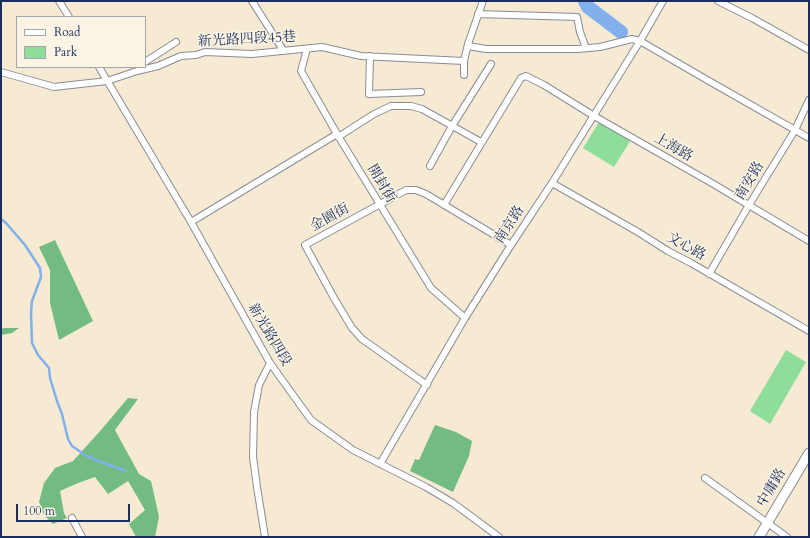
<!DOCTYPE html>
<html>
<head>
<meta charset="utf-8">
<style>
  body { margin:0 }
  #map { position:relative; width:810px; height:538px; overflow:hidden; background:#f7ead3; font-family:Cardo,serif }
  canvas { display:block }
  .frame { position:absolute; inset:0; border:2px solid #1b2f5e; pointer-events:none }
  .legend { position:absolute; left:16px; top:16px; width:130px; height:52px; box-sizing:border-box; background:#fcf5e5; border:1px solid #a2a6af; margin:0; padding:5px 7px; list-style:none; font-size:12px; color:#1b2f5e }
  .legend li { display:flex; align-items:center; gap:8px; height:20px }
  .legend b { width:20px; border:1px solid #a2a6af }
  .scale { position:absolute; left:16px; top:504px; width:114px; height:18px; box-sizing:border-box; border:2px solid #1b2f5e; border-top:0; padding-left:5px; font-size:12px; line-height:14px; white-space:nowrap; color:#1b2f5e; -webkit-text-stroke:3px #fcf5e5; paint-order:stroke }
</style>
</head>
<body>
<div id="map">
<canvas width="810" height="538"></canvas>
<div class="frame"></div>
<ul class="legend">
<li><b style="height:5px;background:#fff"></b>Road</li>
<li><b style="height:11px;background:#8edd9b"></b>Park</li>
</ul>
<div class="scale">100 m</div>
</div>
<script>
const context = document.querySelector('canvas').getContext('2d');
context.lineJoin = 'round';
function fill(path, color) { context.fillStyle = color; context.fill(path, 'evenodd'); }
function stroke(path, color, width, dash) { context.strokeStyle = color; context.lineWidth = width; context.lineCap = dash ? 'butt' : 'round'; context.setLineDash(dash || []); context.stroke(path); }
function write(font, color, halo, rows, align = 'center') {
  context.font = font + ' Cardo,"Noto Serif TC",serif'; context.lineWidth = 3; context.setLineDash([]); context.textBaseline = 'middle'; context.strokeStyle = halo; context.fillStyle = color; for (const [text, x, y, turn = 0] of rows) {
    context.save(); context.translate(x, y); context.rotate((+turn || 0) * Math.PI / 180); context.textAlign = isNaN(turn) ? turn : align; if (halo) context.strokeText(text, 0, 0); context.fillText(text, 0, 0); context.restore();
  }
}
fill(new Path2D(`
  M 601,119 L 632,138 L 614,167 L 583,148 Z
  M 786,350 L 806,362 L 770,424 L 750,411 Z`), '#8edd9b');
fill(new Path2D(`
  M 55,240 L 93,321 L 59,340 L 50,303 L 50,270 L 39,247 Z
  M 4,328 L 19,328 L 12,333 L 1,335 L 1,329 Z
  M 128,398 L 138,399 L 115,430 L 139,474 L 151,481 L 159,517 L 155,537 L 136,537 L 129,524 L 145,510 L 128,481 L 108,494 L 95,477 L 78,483 L 60,491 L 64,513 L 67,518 L 53,524 L 44,515 L 39,502 L 44,483 L 55,468 L 73,461 L 101,430 Z
  M 435,425 L 456,432 L 472,441 L 469,456 L 453,492 L 410,471 L 415,459 L 419,460 Z`), '#72bc83');
stroke(new Path2D(`
  M 1,219 L 6,223 L 25,245 L 40,268 L 41,277 L 32,301 L 31,313 L 32,343 L 38,355 L 49,368 L 50,378 L 57,401 L 62,414 L 68,439 L 72,446 L 85,455 L 98,461 L 126,471`), '#81b0ec', 2.5);
stroke(new Path2D(`
  M 585,1 L 588,7 L 621,32`), '#81b0ec', 14);
const street = new Path2D(`
  M 59,1 L 69,17
  M 252,1 L 283,50
  M 718,1 L 752,18 L 809,50
  M 478,14 L 577,17 L 580,32 L 586,48
  M 468,46 L 486,49 L 578,49 L 600,47 L 632,39 L 640,41 L 709,81 L 809,138
  M 307,49 L 301,71 L 337,134 L 431,288 L 465,318
  M 370,56 L 369,94 L 421,92
  M 145,62 L 176,42
  M 99,67 L 191,222 L 270,363 L 311,420 L 353,450 L 426,487 L 453,503 L 499,537
  M 1,72 L 54,87 L 107,81 L 137,71 L 158,66 L 181,56 L 196,55 L 205,52 L 252,54 L 322,47 L 361,56 L 464,61
  M 464,75 L 464,61 L 468,44 L 483,1
  M 338,137 L 374,114 L 391,106 L 411,106 L 422,109 L 481,142
  M 430,166 L 452,126 L 491,64
  M 552,183 L 638,232 L 668,251 L 691,263 L 809,331
  M 444,205 L 521,78 L 526,76 L 544,85 L 594,116 L 710,182 L 809,241
  M 191,222 L 337,134
  M 709,274 L 749,205 L 795,130 L 809,100
  M 427,385 L 362,339 L 352,328 L 334,298 L 305,245 L 406,190 L 416,190 L 426,194 L 511,245
  M 380,464 L 465,318 L 511,245 L 552,183 L 640,41 L 663,1
  M 705,478 L 787,537
  M 72,518 L 82,537
  M 265,537 L 257,487 L 253,457 L 254,412 L 259,385 L 270,363`);
const secondary = new Path2D(`
  M 759,537 L 809,453`);
stroke(street, '#898c98', 8);
stroke(secondary, '#898c98', 11);
stroke(street, '#fff', 6);
stroke(secondary, '#fff', 9);
write('14px', '#1b2f5e', '#fcf5e5', [
  ["新光路四段45巷",247,40,-3],
  ["上海路",673,148,30],
  ["南安路",750,181,-59],
  ["開封街",381,184,59],
  ["金園街",330,218,-29],
  ["南京路",510,225,-57],
  ["文心路",686,247,29],
  ["新光路四段",269,335,59],
  ["中庸路",772,488,-59]
]);
</script>
</body>
</html>
